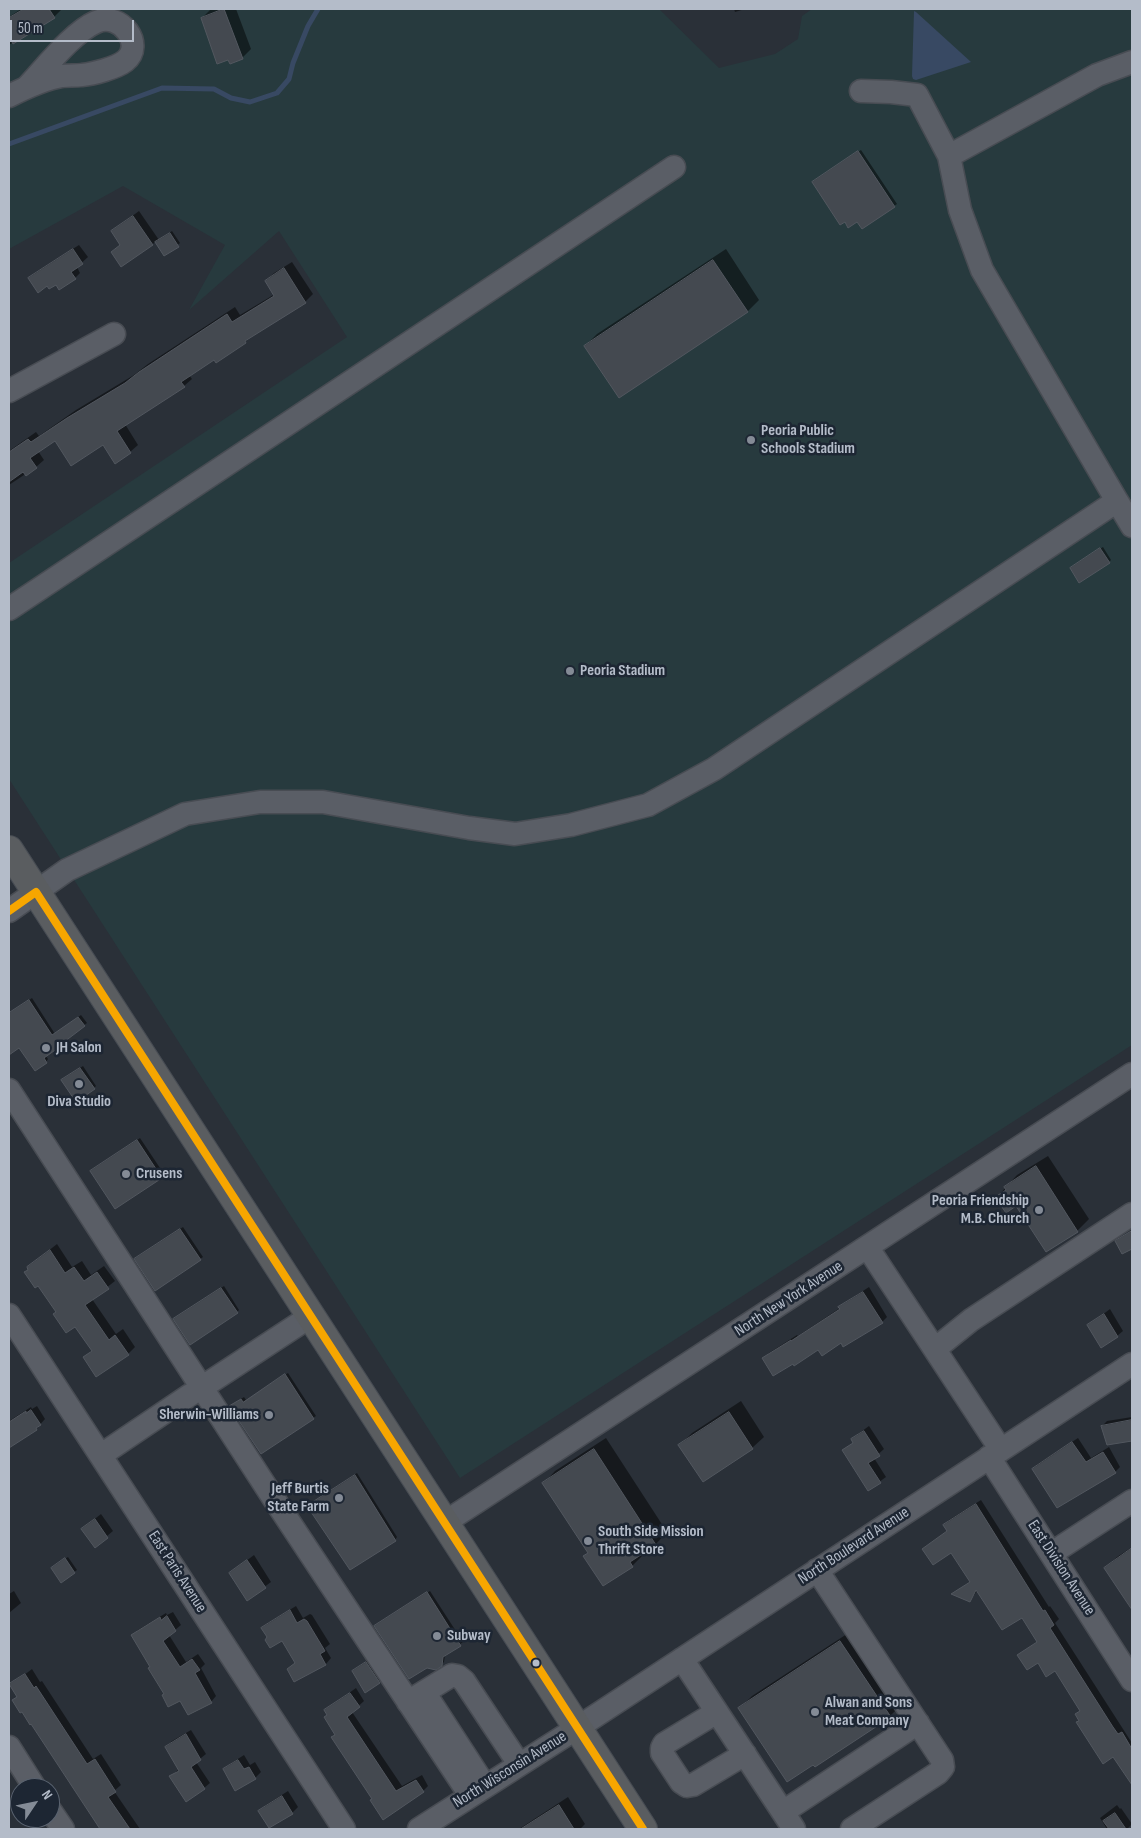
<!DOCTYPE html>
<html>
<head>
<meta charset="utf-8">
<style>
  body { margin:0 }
  #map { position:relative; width:1141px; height:1838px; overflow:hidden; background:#2a3038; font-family:"Sofia Sans Condensed",sans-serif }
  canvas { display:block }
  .frame { position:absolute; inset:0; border:10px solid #b4bcc9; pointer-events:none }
  .north { position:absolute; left:10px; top:1778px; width:50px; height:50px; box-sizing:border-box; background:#1d2633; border:1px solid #59626f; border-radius:50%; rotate:56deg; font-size:14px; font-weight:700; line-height:20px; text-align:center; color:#b4bcc9 }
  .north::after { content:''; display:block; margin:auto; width:18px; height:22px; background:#848b96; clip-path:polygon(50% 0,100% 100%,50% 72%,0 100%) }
  .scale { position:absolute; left:10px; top:20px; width:124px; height:22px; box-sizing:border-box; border:2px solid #b4bcc9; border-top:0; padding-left:6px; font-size:15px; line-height:18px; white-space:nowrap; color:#b4bcc9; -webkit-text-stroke:4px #1d2633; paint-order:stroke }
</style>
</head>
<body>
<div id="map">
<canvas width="1141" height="1838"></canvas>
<div class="frame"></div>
<div class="north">N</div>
<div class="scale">50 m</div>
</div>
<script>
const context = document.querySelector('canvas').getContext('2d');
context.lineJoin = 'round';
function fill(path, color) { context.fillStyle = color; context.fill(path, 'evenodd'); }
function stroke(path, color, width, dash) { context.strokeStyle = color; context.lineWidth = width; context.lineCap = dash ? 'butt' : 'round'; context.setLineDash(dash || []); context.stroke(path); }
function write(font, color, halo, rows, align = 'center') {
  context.font = font + ' "Sofia Sans Condensed",sans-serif'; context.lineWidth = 5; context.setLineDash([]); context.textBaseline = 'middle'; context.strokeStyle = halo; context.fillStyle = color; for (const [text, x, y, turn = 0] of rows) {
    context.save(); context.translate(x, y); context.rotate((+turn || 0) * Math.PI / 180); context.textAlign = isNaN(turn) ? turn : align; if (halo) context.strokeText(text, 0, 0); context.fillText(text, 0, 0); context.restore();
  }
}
fill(new Path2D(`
  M 9,9 L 659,9 L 719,68 L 775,54 L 798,39 L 802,16 L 812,9 L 1132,9 L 1132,1045 L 460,1478 L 9,779 L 9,563 L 347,337 L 279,231 L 189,310 L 225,245 L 123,186 L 9,249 Z`), '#273a3e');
fill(new Path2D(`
  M 914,11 L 916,12 L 971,62 L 916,80 L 913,79 L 912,76 Z`), '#384963');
fill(new Path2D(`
  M 21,9 L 62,9 L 54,17 L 9,45 L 9,17 Z
  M 211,9 L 236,9 L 251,49 L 242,58 L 202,18 Z
  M 734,9 L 745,9 L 735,12 Z
  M 861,150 L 897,204 L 894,206 L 857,220 L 816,180 Z
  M 139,211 L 159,240 L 172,231 L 180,243 L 164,255 L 156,241 L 152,245 L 112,252 L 121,244 L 112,231 Z
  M 79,245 L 88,257 L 77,267 L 80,273 L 75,278 L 47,285 L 29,278 L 35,273 Z
  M 726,249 L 759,300 L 747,312 L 585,346 L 597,334 Z
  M 292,262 L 313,294 L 305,302 L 251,336 L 245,342 L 215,358 L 189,375 L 192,379 L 184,386 L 125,424 L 138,445 L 130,452 L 103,443 L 56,440 L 38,451 L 44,460 L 36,467 L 9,485 L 9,451 L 36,432 L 39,436 L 76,410 L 134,375 L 148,364 L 235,307 L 240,315 L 275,294 L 266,281 L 274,273 Z
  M 1103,547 L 1111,560 L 1109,562 L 1071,568 Z
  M 32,998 L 55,1034 L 81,1015 L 87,1023 L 66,1039 L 67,1040 L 65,1042 L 46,1056 L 48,1059 L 46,1062 L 20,1047 L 9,1054 L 9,1014 Z
  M 83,1066 L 96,1086 L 94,1088 L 65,1078 Z
  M 140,1138 L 164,1174 L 115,1207 L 94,1169 Z
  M 1048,1156 L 1089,1219 L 1077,1231 L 997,1197 L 1017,1175 Z
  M 183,1227 L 203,1257 L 200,1259 L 138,1257 Z
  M 57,1244 L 72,1267 L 82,1261 L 91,1275 L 104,1266 L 115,1281 L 92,1299 L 116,1334 L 123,1329 L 135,1347 L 128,1354 L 85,1357 L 92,1350 L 75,1325 L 57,1312 L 28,1267 Z
  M 224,1286 L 239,1310 L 237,1312 L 177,1317 Z
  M 869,1287 L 887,1317 L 882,1322 L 841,1342 L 819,1349 L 764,1359 L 769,1353 L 797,1335 L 798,1336 L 840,1308 L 846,1302 Z
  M 1110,1309 L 1123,1331 L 1117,1336 L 1089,1325 Z
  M 288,1373 L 316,1416 L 261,1452 L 233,1404 L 244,1397 L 246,1400 Z
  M 741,1401 L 764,1437 L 752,1448 L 680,1445 L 692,1433 Z
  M 37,1406 L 45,1419 L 36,1429 L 9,1446 L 9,1421 L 31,1407 L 32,1409 Z
  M 1132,1417 L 1132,1439 L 1108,1444 L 1102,1426 L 1107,1421 Z
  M 869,1426 L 884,1449 L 874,1458 L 886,1477 L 868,1490 L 843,1451 L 854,1442 L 853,1439 L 858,1434 Z
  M 606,1438 L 667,1532 L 656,1544 L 643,1552 L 644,1554 L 632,1566 L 585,1556 L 588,1552 L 544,1483 L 555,1471 Z
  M 1078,1438 L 1091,1458 L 1109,1447 L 1120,1467 L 1115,1472 L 1033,1469 L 1038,1464 Z
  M 357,1473 L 397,1537 L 395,1540 L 308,1506 Z
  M 981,1500 L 1049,1607 L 1050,1606 L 1059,1619 L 1055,1623 L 1132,1743 L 1132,1773 L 1128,1776 L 1114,1755 L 1080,1720 L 1077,1714 L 1081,1710 L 1055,1669 L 1019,1655 L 1038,1641 L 1022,1616 L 978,1590 L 970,1600 L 954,1593 L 971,1581 L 951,1551 L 923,1549 L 948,1530 L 944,1525 L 949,1520 Z
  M 101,1514 L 113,1531 L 95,1546 L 82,1529 Z
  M 1132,1547 L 1132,1611 L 1106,1568 L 1117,1557 Z
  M 254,1555 L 271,1582 L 248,1599 L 230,1573 Z
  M 68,1557 L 77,1570 L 61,1581 L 55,1565 Z
  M 14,1591 L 21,1603 L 9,1613 L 9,1594 Z
  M 430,1591 L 463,1642 L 445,1655 L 444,1662 L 441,1665 L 378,1624 Z
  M 296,1606 L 303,1618 L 310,1614 L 312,1615 L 330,1644 L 325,1648 L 331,1658 L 326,1664 L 295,1681 L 296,1662 L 283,1639 L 268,1637 L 263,1628 L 268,1623 Z
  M 173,1612 L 181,1625 L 169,1635 L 186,1662 L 198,1654 L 205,1664 L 201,1668 L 216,1696 L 211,1702 L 181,1699 L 165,1693 L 152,1666 L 132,1636 L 138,1630 L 166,1613 L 167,1615 Z
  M 853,1630 L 902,1704 L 890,1716 L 740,1708 L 752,1696 Z
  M 372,1657 L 385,1677 L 379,1682 L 353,1671 Z
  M 32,1669 L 40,1682 L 42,1681 L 93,1759 L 101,1754 L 121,1785 L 114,1791 L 140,1829 L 102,1829 L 11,1685 Z
  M 356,1688 L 364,1701 L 352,1712 L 402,1786 L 422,1775 L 428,1786 L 423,1791 L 373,1799 L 336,1734 L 325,1710 Z
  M 191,1730 L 206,1754 L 196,1762 L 210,1783 L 204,1788 L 171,1777 L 179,1769 L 166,1747 L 172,1741 Z
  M 244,1755 L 250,1765 L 255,1762 L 261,1772 L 255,1778 L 236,1789 L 224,1770 L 230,1764 Z
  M 288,1791 L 298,1807 L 292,1813 L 260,1811 L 266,1805 Z
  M 568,1797 L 585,1824 L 580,1829 L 519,1829 Z
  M 1117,1805 L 1120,1809 L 1121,1808 L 1132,1824 L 1127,1829 L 1107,1829 L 1100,1818 Z`), '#0007');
stroke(new Path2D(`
  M 9,144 L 162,88 L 214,89 L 231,98 L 250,102 L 277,93 L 289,79 L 293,63 L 308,26 L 318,9`), '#384963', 5);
const building = new Path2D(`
  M 24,9 L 49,9 L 55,18 L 13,44 L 9,36 L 9,18 Z
  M 224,9 L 243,59 L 230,64 L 228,60 L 217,64 L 201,18 Z
  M 858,151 L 895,207 L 862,229 L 857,222 L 848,228 L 845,222 L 840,225 L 812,182 Z
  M 133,216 L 153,245 L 121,267 L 111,252 L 120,245 L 111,231 Z
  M 170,233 L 179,247 L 164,256 L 155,242 Z
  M 73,249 L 83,264 L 71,272 L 76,279 L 59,290 L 56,285 L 49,289 L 47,286 L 38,293 L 28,278 Z
  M 713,260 L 748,312 L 619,398 L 584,346 Z
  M 284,268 L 306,303 L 245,341 L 246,343 L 216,363 L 214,360 L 181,382 L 185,387 L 117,431 L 131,453 L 115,464 L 103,445 L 71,466 L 55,441 L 30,458 L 37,468 L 26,476 L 23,472 L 9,482 L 9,452 L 28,439 L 31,442 L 67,418 L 125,383 L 139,372 L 227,314 L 232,322 L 274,296 L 265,281 Z
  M 1100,548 L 1110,563 L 1079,583 L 1070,568 Z
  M 29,1000 L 52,1035 L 78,1017 L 85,1026 L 64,1042 L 65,1043 L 44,1058 L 47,1063 L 35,1071 L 19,1048 L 9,1055 L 9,1013 Z
  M 80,1068 L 95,1089 L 76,1102 L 61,1080 Z
  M 137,1140 L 162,1178 L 115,1209 L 90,1171 Z
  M 1036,1166 L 1078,1232 L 1046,1252 L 1016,1206 L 1006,1213 L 995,1197 L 1006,1190 L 1004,1187 Z
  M 180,1229 L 201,1260 L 155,1291 L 134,1259 Z
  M 1132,1231 L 1132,1249 L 1122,1254 L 1115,1241 Z
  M 50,1250 L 65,1273 L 74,1267 L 84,1281 L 97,1272 L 109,1289 L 85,1305 L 109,1340 L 115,1335 L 129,1355 L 96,1377 L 83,1357 L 92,1351 L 75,1327 L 66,1333 L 53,1314 L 56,1312 L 38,1286 L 35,1288 L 24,1272 L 28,1270 L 27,1267 Z
  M 221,1288 L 238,1313 L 190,1345 L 173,1319 Z
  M 863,1292 L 883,1323 L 843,1347 L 841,1343 L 822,1356 L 818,1350 L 794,1366 L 793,1364 L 773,1376 L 762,1358 L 791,1340 L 791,1341 L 840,1309 L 838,1307 Z
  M 1104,1314 L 1118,1337 L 1101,1348 L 1087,1325 Z
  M 285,1374 L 314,1419 L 261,1454 L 229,1406 L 241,1399 L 243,1402 Z
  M 31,1410 L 41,1425 L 36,1428 L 37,1430 L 9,1448 L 9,1422 L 26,1411 L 26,1413 Z
  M 729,1412 L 753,1449 L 703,1482 L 678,1445 Z
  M 1132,1420 L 1132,1441 L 1107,1445 L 1101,1426 Z
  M 864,1431 L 880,1456 L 868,1463 L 881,1483 L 868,1491 L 842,1450 L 853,1443 L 851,1439 Z
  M 1072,1442 L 1086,1462 L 1103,1452 L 1116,1473 L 1057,1508 L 1032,1469 Z
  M 594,1449 L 656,1545 L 630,1562 L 633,1567 L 603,1586 L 583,1556 L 588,1553 L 542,1483 Z
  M 355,1475 L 396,1541 L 350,1570 L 307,1506 Z
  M 976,1504 L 1043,1611 L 1045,1610 L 1054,1625 L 1050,1628 L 1113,1727 L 1118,1734 L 1122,1732 L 1132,1749 L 1132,1785 L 1113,1757 L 1103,1764 L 1076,1722 L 1079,1721 L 1075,1714 L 1080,1711 L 1055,1671 L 1046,1677 L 1038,1663 L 1027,1670 L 1017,1655 L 1037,1642 L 1022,1618 L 1002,1630 L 976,1590 L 970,1602 L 951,1594 L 970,1582 L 951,1553 L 933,1565 L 922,1549 L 947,1531 L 943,1525 Z
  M 95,1519 L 108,1538 L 95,1548 L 81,1529 Z
  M 1132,1548 L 1132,1610 L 1104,1568 Z
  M 65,1558 L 75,1573 L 61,1583 L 51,1568 Z
  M 247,1560 L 266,1588 L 247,1601 L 229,1573 Z
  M 427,1592 L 461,1646 L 443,1657 L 442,1666 L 436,1670 L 427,1668 L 409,1679 L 374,1626 Z
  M 290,1610 L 297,1623 L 304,1619 L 307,1621 L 325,1651 L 320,1654 L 326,1665 L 294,1682 L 287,1669 L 295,1663 L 282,1641 L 270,1648 L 265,1640 L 267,1637 L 261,1628 Z
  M 167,1616 L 176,1631 L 163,1641 L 180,1667 L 192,1659 L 200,1670 L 195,1673 L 212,1703 L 188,1715 L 180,1701 L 168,1707 L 162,1695 L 164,1694 L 148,1668 L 150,1667 L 131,1635 L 160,1617 L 161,1620 Z
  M 840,1641 L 891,1717 L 815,1767 L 813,1765 L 787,1782 L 738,1708 Z
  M 366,1662 L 380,1683 L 365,1693 L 352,1671 Z
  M 25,1674 L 34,1688 L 36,1686 L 87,1764 L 95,1759 L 116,1792 L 108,1797 L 130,1829 L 100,1829 L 31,1724 L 30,1725 L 22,1712 L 20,1713 L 12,1700 L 17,1697 L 9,1684 Z
  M 350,1693 L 360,1707 L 347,1717 L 396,1791 L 416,1780 L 424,1792 L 383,1820 L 370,1800 L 372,1799 L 331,1737 L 335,1735 L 324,1717 L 327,1715 L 324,1710 Z
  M 186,1734 L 201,1760 L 191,1767 L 205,1789 L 186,1802 L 169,1776 L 179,1771 L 165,1747 Z
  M 238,1760 L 244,1769 L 249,1767 L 256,1779 L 235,1791 L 223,1769 Z
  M 282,1796 L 293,1814 L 269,1828 L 258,1811 Z
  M 559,1805 L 574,1829 L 521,1829 Z
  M 1115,1813 L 1126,1829 L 1109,1829 L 1103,1821 Z`);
fill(building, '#444950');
stroke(building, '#52575f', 1);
const minor = new Path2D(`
  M 9,96 C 25,88 44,79 62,76 C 69,75 75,76 82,75 C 93,74 116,68 125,61 C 145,45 121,11 96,22 C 73,32 45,68 27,87
  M 949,156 L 1097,75 L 1132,62
  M 9,391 L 114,334
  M 1117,501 L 1132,526
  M 9,609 L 674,167
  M 9,911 L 67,870 L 185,814 L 260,802 L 323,802 L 469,828 L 515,834 L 571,825 L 648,805 L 714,769 L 1117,501 L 982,270 L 960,210 L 949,156 L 917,95 L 891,92 L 861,91
  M 9,1090 L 272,1496 L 470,1795
  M 868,1248 L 1001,1450
  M 9,1315 L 344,1829
  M 935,1349 L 971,1320 L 1132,1214
  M 201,1388 L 311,1316
  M 101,1455 L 190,1395
  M 989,1457 L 1132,1680
  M 444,1523 L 1132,1074
  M 1052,1553 L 1132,1501
  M 817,1570 L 942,1760 L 943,1767 L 938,1773 L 852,1829
  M 682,1659 L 794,1829
  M 424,1692 L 485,1786
  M 408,1702 L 452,1675 L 458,1676 L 464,1681 L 519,1764
  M 717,1712 L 664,1744 L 662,1748 L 662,1753 L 681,1782 L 687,1786 L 693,1785 L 745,1754
  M 9,1747 L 35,1788
  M 50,1810 L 63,1829
  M 783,1812 L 918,1723
  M 419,1829 L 577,1728 L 1132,1364`);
const highway = new Path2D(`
  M 9,850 L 643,1829`);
stroke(minor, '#484c53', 25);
stroke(highway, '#474c53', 30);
stroke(minor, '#5a5e66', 22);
stroke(highway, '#5a5d60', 28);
stroke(new Path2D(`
  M 9,911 L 36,892 L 643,1829`), '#f7a600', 8);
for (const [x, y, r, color] of [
  [751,440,5,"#848b96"],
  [570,671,5,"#848b96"],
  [46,1048,5,"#848b96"],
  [79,1084,5,"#848b96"],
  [126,1174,5,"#848b96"],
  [1039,1210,5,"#848b96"],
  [269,1415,5,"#848b96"],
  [339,1498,5,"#848b96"],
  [588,1541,5,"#848b96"],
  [437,1636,5,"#848b96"],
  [536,1663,4.5,"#b4bcc9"],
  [815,1712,5,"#848b96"]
]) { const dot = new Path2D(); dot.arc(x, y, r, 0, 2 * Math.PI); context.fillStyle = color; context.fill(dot); stroke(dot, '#1d2633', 2); }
write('bold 16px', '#b4bcc9', '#1d2633', [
  ["Peoria Public",761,431],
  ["Schools Stadium",761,449],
  ["Peoria Stadium",580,671],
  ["JH Salon",56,1048],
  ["Diva Studio",79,1102,"center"],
  ["Crusens",136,1174],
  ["Peoria Friendship",1029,1201,"right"],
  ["M.B. Church",1029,1219,"right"],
  ["Sherwin-Williams",259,1415,"right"],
  ["Jeff Burtis",329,1489,"right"],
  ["State Farm",329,1507,"right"],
  ["South Side Mission",598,1532],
  ["Thrift Store",598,1550],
  ["Subway",447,1636],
  ["Alwan and Sons",825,1703],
  ["Meat Company",825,1721]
], 'left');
write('16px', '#b4bcc9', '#1d2633', [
  ["North New York Avenue",789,1299,-33],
  ["North Boulevard Avenue",854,1546,-33],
  ["East Division Avenue",1061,1568,57],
  ["East Paris Avenue",177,1572,57],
  ["North Wisconsin Avenue",510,1770,-32]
]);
</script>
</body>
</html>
